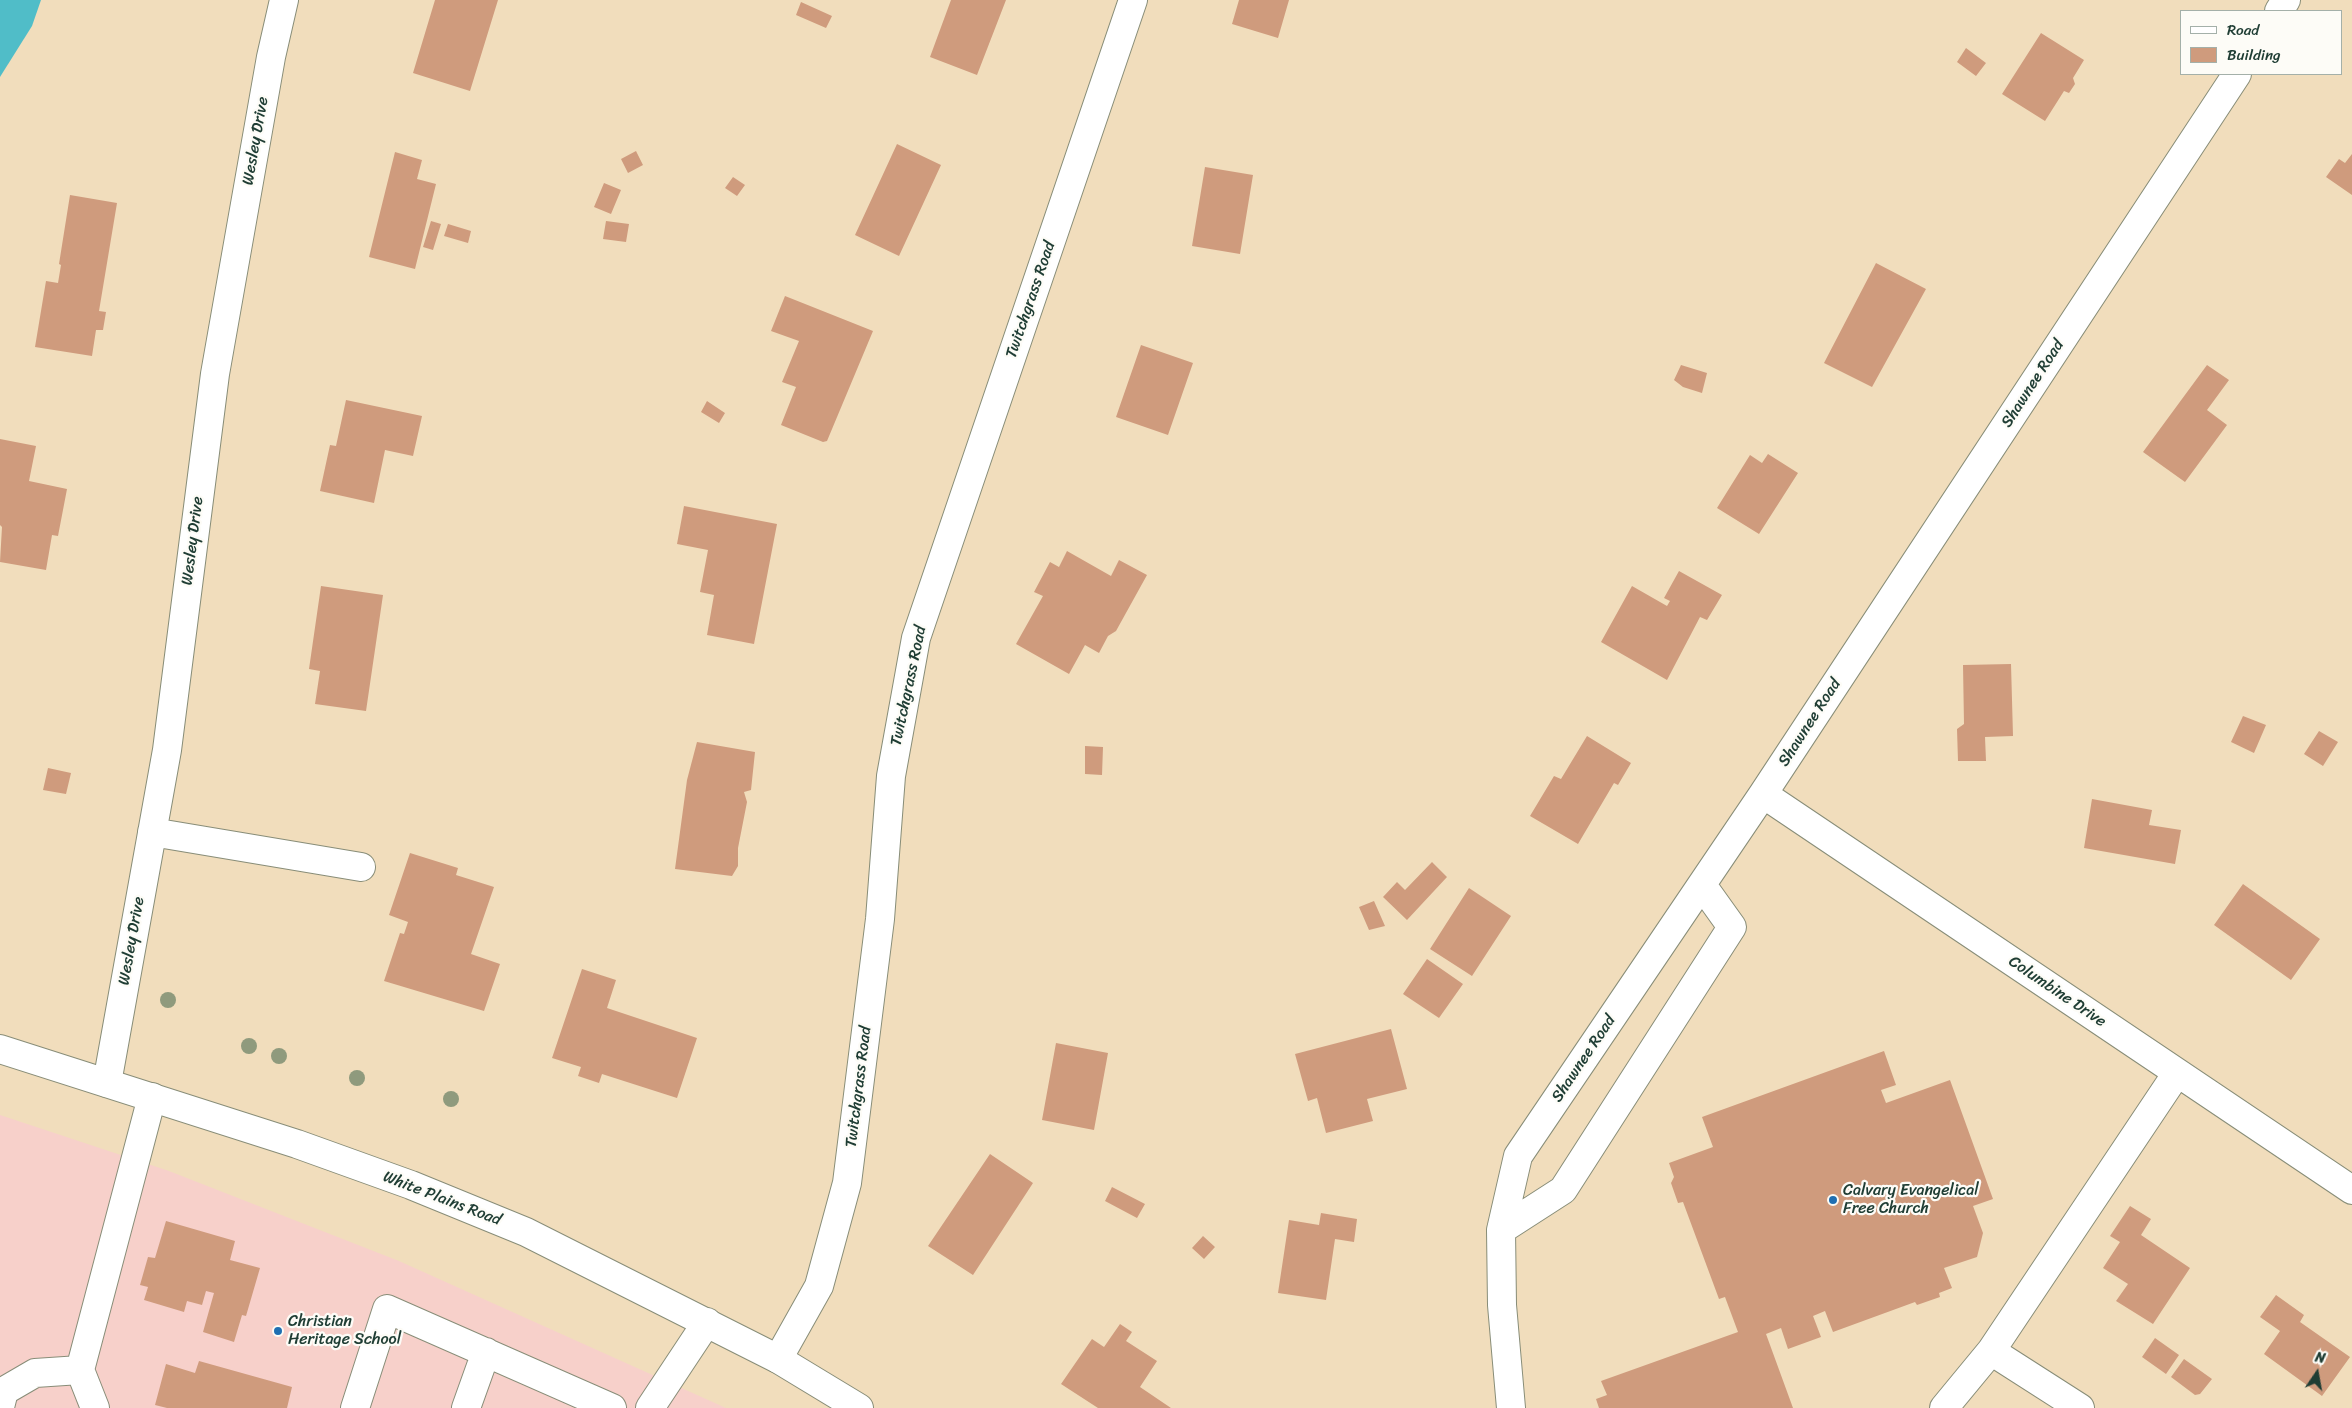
<!DOCTYPE html>
<html>
<head>
<meta charset="utf-8">
<style>
  body { margin:0 }
  #map { position:relative; width:2352px; height:1408px; overflow:hidden; background:#f1ddbc; font-family:Sriracha,sans-serif }
  canvas { display:block }
  .legend { position:absolute; left:2180px; top:10px; width:162px; height:65px; box-sizing:border-box; background:#fdfcf7; border:1px solid #a4b0a9; margin:0; padding:6px 9px; list-style:none; font-size:15px; color:#1f3d34 }
  .legend li { display:flex; align-items:center; gap:10px; height:25px }
  .legend b { width:25px; border:1px solid #a4b0a9 }
  .north { position:absolute; left:2292px; top:1348px; width:50px; height:50px; -webkit-text-stroke:4px #fdfcf7; paint-order:stroke; rotate:12deg; font-size:14px; font-weight:700; line-height:20px; text-align:center; color:#1f3d34 }
  .north::after { content:''; display:block; margin:auto; width:18px; height:22px; background:#1f3d34; clip-path:polygon(50% 0,100% 100%,50% 72%,0 100%) }
</style>
</head>
<body>
<div id="map">
<canvas width="2352" height="1408"></canvas>
<ul class="legend">
<li><b style="height:6px;background:#fff"></b>Road</li>
<li><b style="height:14px;background:#cf9b7d"></b>Building</li>
</ul>
<div class="north">N</div>
</div>
<script>
const context = document.querySelector('canvas').getContext('2d');
context.lineJoin = 'round';
function fill(path, color) { context.fillStyle = color; context.fill(path, 'evenodd'); }
function stroke(path, color, width, dash) { context.strokeStyle = color; context.lineWidth = width; context.lineCap = dash ? 'butt' : 'round'; context.setLineDash(dash || []); context.stroke(path); }
function write(font, color, halo, rows, align = 'center') {
  context.font = font + ' Sriracha,sans-serif'; context.lineWidth = 4.5; context.setLineDash([]); context.textBaseline = 'middle'; context.strokeStyle = halo; context.fillStyle = color; for (const [text, x, y, turn = 0] of rows) {
    context.save(); context.translate(x, y); context.rotate((+turn || 0) * Math.PI / 180); context.textAlign = isNaN(turn) ? turn : align; if (halo) context.strokeText(text, 0, 0); context.fillText(text, 0, 0); context.restore();
  }
}
fill(new Path2D(`
  M 0,1115 L 169,1171 L 399,1261 L 726,1408 L 0,1408 Z`), '#f7d0ca');
fill(new Path2D(`
  M 0,0 L 41,0 L 32,26 L 0,77 Z`), '#50bdc8');
fill(new Path2D(`
  M 435,0 L 498,0 L 470,91 L 413,73 Z
  M 951,0 L 1006,0 L 977,75 L 930,57 Z
  M 1239,0 L 1289,0 L 1278,38 L 1232,24 Z
  M 801,2 L 832,16 L 826,28 L 796,15 Z
  M 2041,33 L 2084,60 L 2073,78 L 2075,84 L 2069,93 L 2064,91 L 2045,121 L 2002,94 Z
  M 1966,48 L 1986,63 L 1976,76 L 1957,62 Z
  M 897,144 L 941,165 L 899,256 L 855,235 Z
  M 636,151 L 643,165 L 628,173 L 621,159 Z
  M 395,152 L 422,160 L 417,179 L 436,184 L 415,269 L 369,257 Z
  M 2352,154 L 2352,195 L 2326,177 L 2339,159 L 2345,163 Z
  M 1205,167 L 1253,175 L 1240,254 L 1192,246 Z
  M 733,177 L 745,185 L 737,196 L 725,188 Z
  M 604,183 L 621,190 L 611,214 L 594,207 Z
  M 70,195 L 117,203 L 99,311 L 106,312 L 103,330 L 96,330 L 92,356 L 35,347 L 46,281 L 58,283 L 61,265 L 59,264 Z
  M 431,221 L 441,224 L 433,250 L 423,247 Z
  M 606,221 L 629,224 L 626,242 L 603,239 Z
  M 448,224 L 471,231 L 468,243 L 444,236 Z
  M 1876,263 L 1926,289 L 1872,387 L 1824,363 Z
  M 785,296 L 873,331 L 827,441 L 823,442 L 781,425 L 796,387 L 782,382 L 799,341 L 771,331 Z
  M 1141,345 L 1193,363 L 1168,435 L 1116,417 Z
  M 1681,365 L 1707,373 L 1702,393 L 1683,387 L 1674,380 Z
  M 2207,365 L 2229,380 L 2207,410 L 2227,425 L 2185,482 L 2143,452 Z
  M 346,400 L 422,416 L 413,456 L 385,450 L 374,503 L 320,491 L 330,445 L 336,446 Z
  M 707,401 L 725,413 L 719,423 L 701,412 Z
  M 0,439 L 36,446 L 29,481 L 67,489 L 58,536 L 52,535 L 46,570 L 0,562 L 2,527 L 0,525 Z
  M 1768,454 L 1798,473 L 1759,534 L 1717,508 L 1750,455 L 1762,463 Z
  M 684,506 L 777,524 L 754,644 L 707,635 L 714,595 L 700,592 L 708,550 L 677,544 Z
  M 1067,551 L 1111,576 L 1119,560 L 1147,575 L 1116,631 L 1108,636 L 1099,653 L 1085,645 L 1069,674 L 1016,644 L 1043,596 L 1034,592 L 1050,562 L 1059,567 Z
  M 1679,571 L 1722,595 L 1707,620 L 1700,617 L 1667,680 L 1601,642 L 1632,586 L 1667,606 L 1670,601 L 1664,598 Z
  M 321,586 L 383,595 L 366,711 L 315,704 L 320,671 L 309,669 Z
  M 2011,664 L 2013,736 L 1985,737 L 1986,761 L 1958,761 L 1957,729 L 1964,724 L 1963,665 Z
  M 2243,716 L 2266,725 L 2254,753 L 2231,742 Z
  M 2319,731 L 2338,742 L 2323,766 L 2304,754 Z
  M 1587,736 L 1631,763 L 1618,785 L 1614,783 L 1578,844 L 1530,816 L 1554,776 L 1561,779 Z
  M 697,742 L 755,752 L 751,790 L 744,792 L 747,802 L 738,848 L 738,866 L 732,876 L 675,869 L 687,780 Z
  M 1085,746 L 1103,747 L 1102,775 L 1085,774 Z
  M 48,768 L 71,773 L 66,794 L 43,790 Z
  M 2092,799 L 2152,810 L 2149,825 L 2181,830 L 2175,864 L 2084,848 Z
  M 410,853 L 458,868 L 456,875 L 494,887 L 471,954 L 500,964 L 484,1011 L 384,981 L 400,933 L 404,934 L 408,922 L 389,915 Z
  M 1432,862 L 1447,877 L 1407,920 L 1383,897 L 1397,882 L 1405,890 Z
  M 2243,884 L 2320,939 L 2291,980 L 2214,925 Z
  M 1469,888 L 1511,916 L 1472,976 L 1430,949 Z
  M 1374,901 L 1385,926 L 1369,930 L 1359,907 Z
  M 1427,959 L 1463,984 L 1439,1018 L 1403,994 Z
  M 582,969 L 616,980 L 607,1008 L 697,1038 L 677,1098 L 602,1074 L 599,1083 L 578,1076 L 581,1067 L 552,1058 Z
  M 1391,1029 L 1407,1089 L 1367,1099 L 1373,1121 L 1326,1133 L 1317,1098 L 1308,1101 L 1295,1054 Z
  M 1056,1043 L 1108,1053 L 1094,1130 L 1042,1120 Z
  M 1884,1051 L 1896,1085 L 1881,1090 L 1886,1103 L 1950,1080 L 1993,1199 L 1973,1206 L 1983,1233 L 1977,1257 L 1944,1268 L 1952,1288 L 1939,1293 L 1940,1297 L 1917,1305 L 1915,1302 L 1833,1332 L 1825,1311 L 1813,1316 L 1821,1337 L 1788,1349 L 1781,1328 L 1766,1334 L 1793,1408 L 1599,1408 L 1596,1399 L 1607,1395 L 1601,1381 L 1738,1332 L 1725,1297 L 1719,1299 L 1683,1202 L 1678,1203 L 1671,1183 L 1674,1177 L 1669,1163 L 1713,1147 L 1702,1117 Z
  M 990,1154 L 1033,1183 L 973,1275 L 928,1246 Z
  M 1112,1187 L 1145,1204 L 1137,1218 L 1105,1201 Z
  M 2130,1206 L 2151,1219 L 2141,1235 L 2190,1268 L 2153,1324 L 2116,1301 L 2128,1284 L 2103,1268 L 2120,1242 L 2110,1236 Z
  M 1321,1213 L 1357,1219 L 1354,1242 L 1335,1239 L 1326,1300 L 1278,1293 L 1289,1220 L 1319,1225 Z
  M 166,1221 L 235,1241 L 230,1260 L 260,1268 L 246,1316 L 242,1315 L 234,1342 L 203,1332 L 214,1293 L 206,1291 L 202,1305 L 187,1301 L 184,1312 L 144,1300 L 148,1287 L 140,1285 L 148,1257 L 155,1258 Z
  M 1203,1236 L 1215,1247 L 1204,1259 L 1192,1248 Z
  M 2276,1295 L 2304,1315 L 2300,1322 L 2350,1357 L 2322,1396 L 2264,1354 L 2280,1331 L 2260,1317 Z
  M 1120,1324 L 1132,1332 L 1126,1341 L 1157,1361 L 1140,1387 L 1171,1408 L 1098,1408 L 1061,1384 L 1092,1339 L 1104,1347 Z
  M 2155,1338 L 2179,1355 L 2166,1374 L 2142,1357 Z
  M 2184,1359 L 2212,1379 L 2200,1394 L 2195,1395 L 2171,1377 Z
  M 199,1361 L 292,1387 L 287,1408 L 167,1408 L 155,1405 L 166,1364 L 195,1373 Z`), '#cf9b7d');
const minor = new Path2D(`
  M 2279,11 L 2286,0
  M 1763,794 L 2352,1190
  M 152,832 L 361,867
  M 107,1083 L 167,750 L 215,374 L 271,57 L 284,0
  M 1501,1230 L 1563,1190 L 1732,927 L 1702,885
  M 1991,1351 L 2080,1408
  M 778,1359 L 819,1286 L 847,1183 L 880,919 L 891,776 L 916,638 L 1133,0
  M 0,1407 L 4,1391 L 35,1373 L 80,1370
  M 95,1408 L 80,1370 L 152,1097
  M 355,1408 L 387,1309 L 612,1408
  M 466,1408 L 486,1352
  M 650,1408 L 707,1322
  M 1511,1408 L 1502,1305 L 1501,1230 L 1518,1156 L 1763,794 L 2237,74
  M 1944,1408 L 1991,1351 L 2177,1073`);
const major = new Path2D(`
  M 0,1049 L 297,1144 L 411,1185 L 526,1232 L 778,1359 L 859,1408`);
stroke(minor, '#888d78', 30);
stroke(major, '#888d78', 30);
stroke(minor, '#fff', 28);
stroke(major, '#fff', 28);
context.fillStyle = '#8f9a7d';
for (const [x, y] of [
  [168,1000],
  [249,1046],
  [279,1056],
  [357,1078],
  [451,1099]
]) { context.beginPath(); context.arc(x, y, 8, 0, 2 * Math.PI); context.fill(); }
for (const [x, y, r, color] of [
  [1833,1200,5,"#1f6fb2"],
  [278,1331,5,"#1f6fb2"]
]) { const dot = new Path2D(); dot.arc(x, y, r, 0, 2 * Math.PI); context.fillStyle = color; context.fill(dot); stroke(dot, '#fdfcf7', 2); }
write('16px', '#1f3d34', '#fdfcf7', [
  ["Wesley Drive",256,141,-80],
  ["Twitchgrass Road",1031,300,-71],
  ["Shawnee Road",2033,384,-57],
  ["Wesley Drive",193,541,-83],
  ["Twitchgrass Road",909,686,-78],
  ["Shawnee Road",1810,723,-57],
  ["Wesley Drive",132,941,-80],
  ["Columbine Drive",2057,992,34],
  ["Shawnee Road",1584,1059,-56],
  ["Twitchgrass Road",859,1087,-83],
  ["White Plains Road",442,1199,21]
]);
write('16px', '#1f3d34', '#fdfcf7', [
  ["Calvary Evangelical",1843,1191],
  ["Free Church",1843,1209],
  ["Christian",288,1322],
  ["Heritage School",288,1340]
], 'left');
</script>
</body>
</html>
